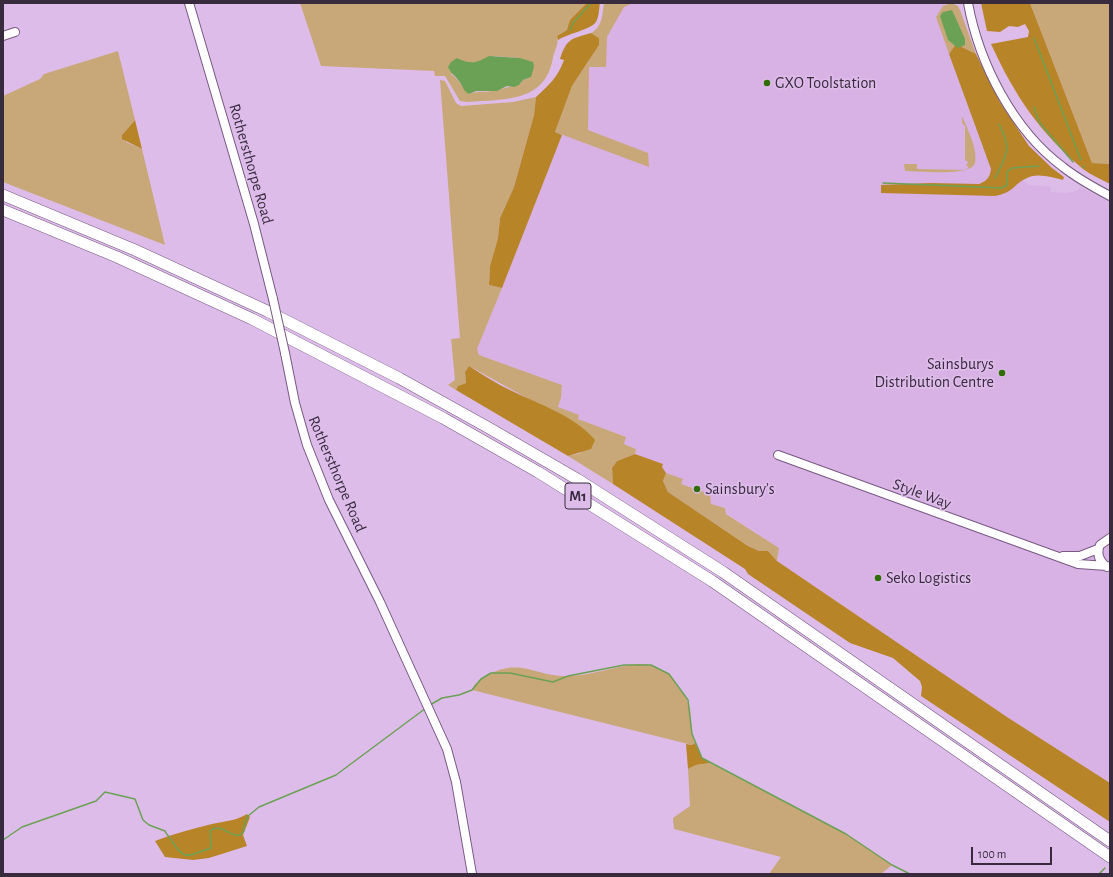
<!DOCTYPE html>
<html>
<head>
<meta charset="utf-8">
<style>
  body { margin:0 }
  #map { position:relative; width:1113px; height:877px; overflow:hidden; background:#debcea; font-family:"Alegreya Sans",sans-serif }
  canvas { display:block }
  .frame { position:absolute; inset:0; border:4px solid #382b3d; pointer-events:none }
  .scale { position:absolute; left:971px; top:847px; width:81px; height:18px; box-sizing:border-box; border:2px solid #382b3d; border-top:0; padding-left:5px; font-size:12px; line-height:14px; white-space:nowrap; color:#382b3d; -webkit-text-stroke:3px #debcea; paint-order:stroke }
</style>
</head>
<body>
<div id="map">
<canvas width="1113" height="877"></canvas>
<div class="frame"></div>
<div class="scale">100 m</div>
</div>
<script>
const context = document.querySelector('canvas').getContext('2d');
context.lineJoin = 'round';
function fill(path, color) { context.fillStyle = color; context.fill(path, 'evenodd'); }
function stroke(path, color, width, dash) { context.strokeStyle = color; context.lineWidth = width; context.lineCap = dash ? 'butt' : 'round'; context.setLineDash(dash || []); context.stroke(path); }
function write(font, color, halo, rows, align = 'center') {
  context.font = font + ' "Alegreya Sans",sans-serif'; context.lineWidth = 3.5; context.setLineDash([]); context.textBaseline = 'middle'; context.strokeStyle = halo; context.fillStyle = color; for (const [text, x, y, turn = 0] of rows) {
    context.save(); context.translate(x, y); context.rotate((+turn || 0) * Math.PI / 180); context.textAlign = isNaN(turn) ? turn : align; if (halo) context.strokeText(text, 0, 0); context.fillText(text, 0, 0); context.restore();
  }
}
fill(new Path2D(`
  M 617,3 L 947,3 L 936,17 L 986,157 L 1030,185 L 1051,187 L 1051,192 L 1065,193 L 1077,191 L 1080,187 L 1110,202 L 1110,783 L 1007,717 L 777,561 L 779,548 L 726,513 L 725,508 L 711,504 L 710,494 L 681,484 L 683,479 L 666,473 L 662,467 L 663,464 L 635,454 L 636,449 L 624,444 L 626,437 L 577,419 L 578,415 L 558,407 L 561,398 L 562,385 L 479,355 L 477,349 L 502,288 L 561,135 L 555,132 Z`), '#d8b1e5');
fill(new Path2D(`
  M 300,3 L 587,3 L 567,30 L 557,36 C 559,44 555,49 553,57 C 546,103 504,99 467,102 L 460,101 L 445,76 L 435,76 L 434,71 L 321,66 ZM 494,56 L 520,58 L 531,77 L 523,80 L 519,85 C 509,86 501,90 491,91 C 483,93 479,90 469,94 C 462,87 459,79 451,74 L 464,62 C 476,66 483,59 494,56 Z
  M 604,3 L 633,3 L 624,7 L 607,37 L 606,67 L 589,67 L 588,130 L 648,153 L 649,167 L 555,132 L 572,86 L 599,45 L 599,38 L 591,33 C 603,26 602,15 604,3 Z
  M 951,3 L 958,6 L 960,10 L 976,54 L 956,44 L 949,54 L 936,17 L 943,6 Z
  M 1030,3 L 1110,3 L 1110,164 L 1092,163 Z
  M 118,51 L 135,120 L 122,135 L 126,142 L 142,149 L 165,245 L 3,182 L 3,96 L 40,79 L 44,74 Z
  M 440,80 L 445,81 L 456,103 L 461,106 L 513,102 L 536,97 L 534,115 L 514,187 L 500,218 L 498,238 L 490,266 L 489,285 L 502,288 L 477,349 L 479,355 L 562,385 L 561,398 L 558,407 L 579,415 L 578,419 L 626,437 L 624,444 L 636,449 L 635,454 L 617,461 L 612,468 L 613,484 L 568,456 L 581,453 L 527,398 L 469,366 L 465,372 L 466,383 L 458,386 L 456,390 L 448,385 L 455,380 L 451,339 L 460,338 Z
  M 962,117 L 963,118 C 968,131 978,149 975,163 C 971,177 918,171 905,171 L 904,164 L 917,164 L 917,169 L 965,170 L 968,168 L 968,166 L 966,166 L 968,162 L 965,160 L 965,126 L 962,123 Z
  M 666,473 L 683,479 L 681,484 L 710,494 L 711,504 L 725,508 L 726,514 L 779,548 L 777,561 L 768,551 L 759,551 L 748,546 L 668,492 L 663,481 Z
  M 639,664 L 651,665 L 669,674 L 678,688 L 684,694 L 690,708 L 692,734 L 695,743 L 692,745 L 472,690 C 474,684 479,680 484,677 C 520,655 536,678 570,676 C 593,675 615,666 639,664 Z
  M 710,763 L 846,834 L 892,865 L 881,874 L 769,874 L 781,857 L 674,829 L 673,818 L 690,806 L 688,769 L 696,765 Z`), '#c8a878');
fill(new Path2D(`
  M 587,3 L 600,3 C 599,9 599,17 596,22 C 592,29 567,34 558,40 L 557,36 L 567,30 L 570,20 Z
  M 981,3 L 1030,3 L 1092,163 L 1110,164 L 1110,184 C 1101,179 1091,175 1083,169 C 1039,132 1015,96 991,44 L 1028,37 L 1029,31 L 1025,24 L 1018,27 L 1009,26 L 1000,32 L 987,31 Z
  M 591,33 L 599,38 L 599,45 L 572,86 L 555,132 L 562,135 L 502,288 L 489,285 L 490,266 L 498,238 L 500,218 L 514,187 L 534,115 L 536,97 C 549,85 558,77 564,60 L 560,59 C 567,38 571,39 591,33 Z
  M 956,44 L 976,54 L 1000,102 L 1029,146 L 1052,168 L 1064,177 L 1063,180 C 1051,177 1036,172 1025,179 C 1012,186 1014,192 995,196 L 881,193 L 881,185 L 930,183 L 979,184 C 987,181 990,177 991,169 L 949,54 Z
  M 135,120 L 142,149 L 122,139 L 122,135 Z
  M 469,366 C 483,375 497,384 512,391 C 540,405 574,415 595,440 L 591,449 L 568,456 L 456,390 L 458,386 L 466,383 L 465,372 Z
  M 635,454 L 663,464 L 662,467 L 666,473 L 663,481 L 668,492 L 748,546 L 759,551 L 768,551 L 777,561 L 1007,717 L 1110,783 L 1110,822 L 921,696 L 922,687 L 920,681 L 893,658 L 850,643 L 748,574 L 745,569 L 613,484 L 612,468 L 617,461 Z
  M 695,743 L 702,758 L 710,763 L 696,765 L 688,769 L 686,744 L 692,745 Z
  M 247,814 L 250,817 L 243,835 L 247,846 L 209,858 L 193,860 L 165,857 L 155,841 C 173,834 192,829 212,824 C 225,821 236,821 247,814 Z`), '#b88428');
fill(new Path2D(`
  M 952,10 L 965,39 L 965,45 L 958,48 L 948,40 L 940,16 L 943,12 Z
  M 489,56 L 520,58 L 533,62 L 534,67 L 531,77 L 523,80 L 519,85 L 514,87 L 507,86 L 497,91 L 476,91 L 469,94 C 463,91 463,86 459,81 C 455,75 451,74 448,67 L 451,62 L 457,58 C 471,65 476,63 489,56 Z`), '#6ba155');
stroke(new Path2D(`
  M 570,30 L 573,23 L 591,3
  M 1034,38 L 1081,160
  M 1034,107 L 1039,122 L 1073,162
  M 1083,166 L 1084,167
  M 995,178 C 1007,155 1012,149 999,124
  M 883,183 L 1002,188 L 1007,185 L 1007,172 L 1012,168 L 1039,166
  M 430,705 L 442,698 L 459,695 L 472,690 L 481,679 L 491,673 L 510,673 L 553,682 L 568,676 L 624,665 L 651,665 L 669,674 L 688,700 L 692,734 L 702,758 L 846,834 L 892,865 L 910,874
  M 3,840 L 22,827 L 96,801 L 105,792 L 135,799 L 143,820 L 149,825 L 165,831 C 167,836 170,837 172,841 C 186,864 190,854 211,848 L 210,831 C 221,822 229,837 240,835 L 244,831 L 244,825 L 248,816 L 259,807 L 336,775 L 426,708
  M 1099,874 L 1105,868`), '#6ba155', 1.5);
const minor = new Path2D(`
  M 189,3 L 254,224 L 273,299
  M 968,3 C 979,63 1013,130 1063,167 C 1078,179 1093,187 1110,196
  M 3,36 L 15,32
  M 285,353 L 295,403 L 307,445 L 329,500 L 380,602 L 447,749 L 456,782 L 472,874
  M 778,455 L 1078,564 L 1107,566
  M 1063,556 L 1080,556 L 1098,549
  M 1107,567 C 1099,561 1096,554 1100,545 L 1110,538`);
const highway = new Path2D(`
  M 3,195 L 135,250 L 267,311 L 399,378 L 489,428 L 577,479 L 723,572 L 1110,841
  M 3,210 L 117,257 L 252,319 L 443,418 L 538,472 L 712,581 L 1110,857`);
stroke(minor, '#785982', 10);
stroke(highway, '#785982', 12);
stroke(minor, '#fff', 8);
stroke(highway, '#fff', 11);
const minorBridge = new Path2D(`
  M 273,299 L 285,353`);
stroke(minorBridge, '#785982', 10, []);
stroke(minorBridge, '#fff', 8);
for (const [x, y, r, color] of [
  [767,83,4,"#2e6e02"],
  [1002,373,4,"#2e6e02"],
  [697,489,4,"#2e6e02"],
  [878,578,4,"#2e6e02"]
]) { const dot = new Path2D(); dot.arc(x, y, r, 0, 2 * Math.PI); context.fillStyle = color; context.fill(dot); stroke(dot, '#debcea', 1.5); }
for (const [x, y, w] of [
  [578,496,26]
]) { const box = new Path2D(); box.roundRect(x - w / 2, y - 13, w, 26, 3); context.fillStyle = '#debcea'; context.fill(box); stroke(box, '#382b3d', 1); }
write('bold 15px', '#382b3d', null, [
  ["M1",578,496]
]);
write('16px', '#382b3d', '#debcea', [
  ["GXO Toolstation",775,83],
  ["Sainsburys",994,364,"right"],
  ["Distribution Centre",994,382,"right"],
  ["Sainsbury’s",705,489],
  ["Seko Logistics",886,578]
], 'left');
write('16px', '#382b3d', '#debcea', [
  ["Rothersthorpe Road",251,164,74],
  ["Rothersthorpe Road",337,474,67],
  ["Style Way",922,494,20]
]);
</script>
</body>
</html>
